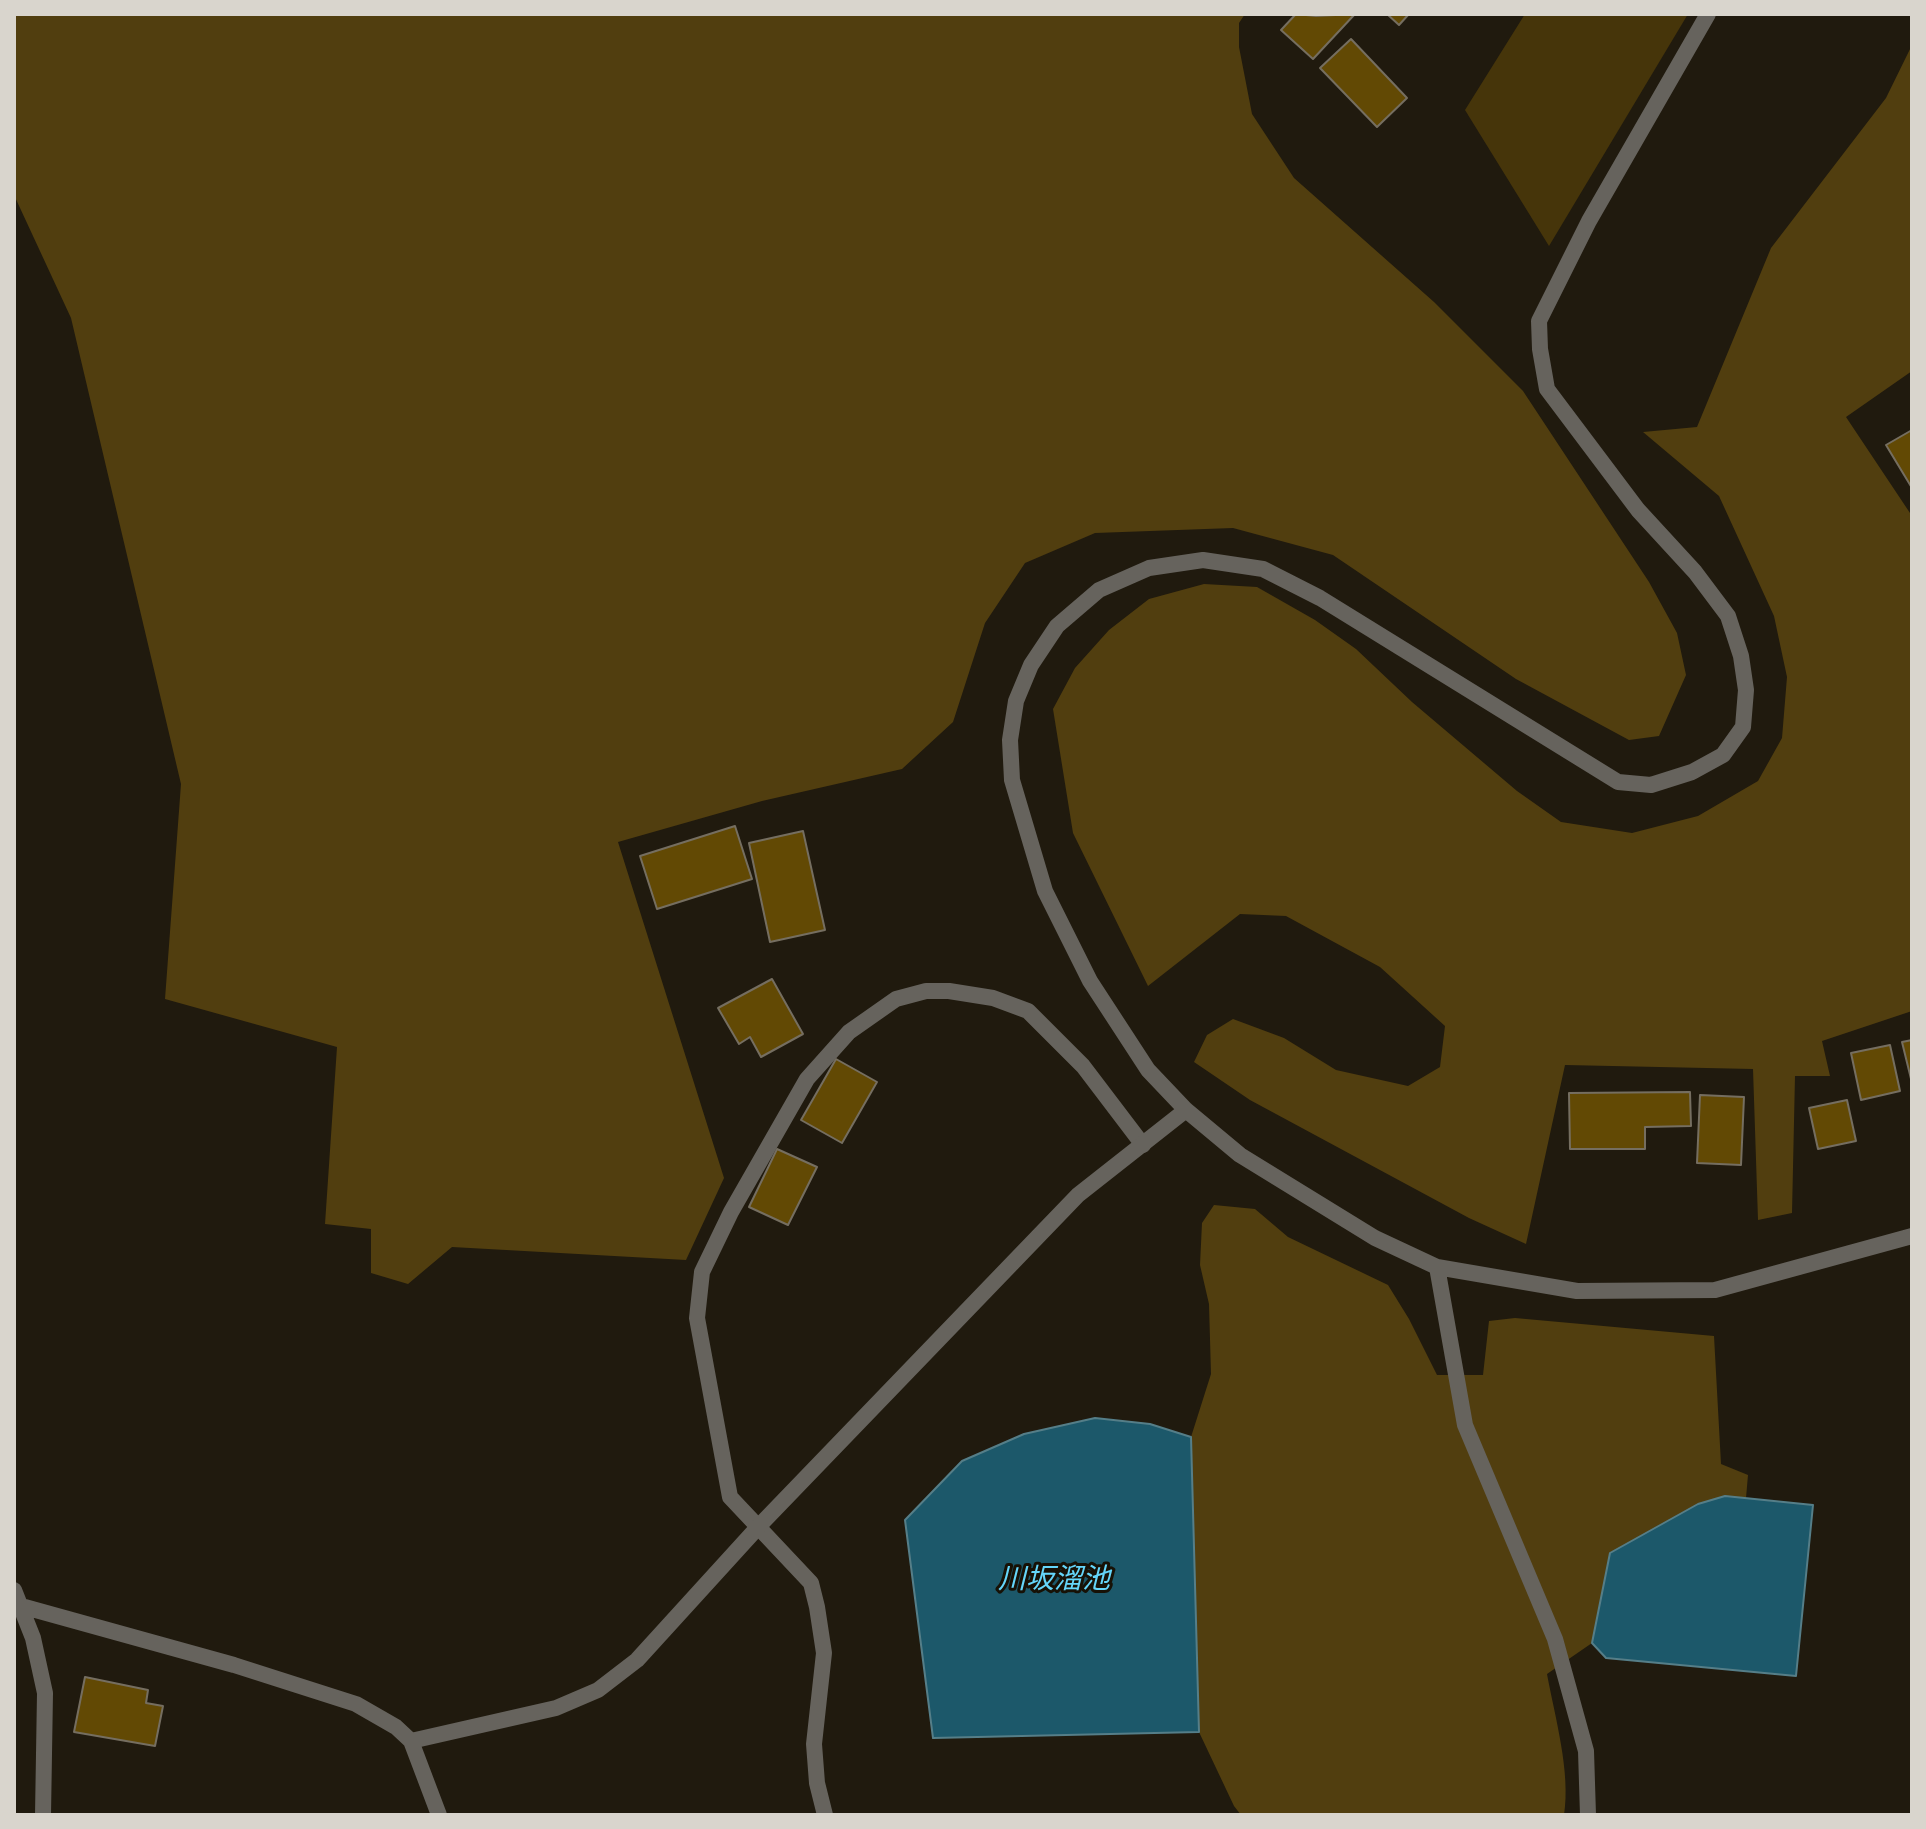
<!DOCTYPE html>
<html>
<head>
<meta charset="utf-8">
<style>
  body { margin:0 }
  #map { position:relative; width:1926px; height:1829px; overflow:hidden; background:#201a0e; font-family:"Varela Round",sans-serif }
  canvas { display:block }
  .frame { position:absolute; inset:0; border:16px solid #d9d5cd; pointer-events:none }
</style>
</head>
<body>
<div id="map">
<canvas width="1926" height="1829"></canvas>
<div class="frame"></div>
</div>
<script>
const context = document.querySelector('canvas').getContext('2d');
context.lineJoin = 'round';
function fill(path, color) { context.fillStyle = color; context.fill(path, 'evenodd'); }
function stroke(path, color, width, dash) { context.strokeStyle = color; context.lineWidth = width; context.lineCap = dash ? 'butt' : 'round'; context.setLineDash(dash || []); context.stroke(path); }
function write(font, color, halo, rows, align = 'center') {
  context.font = font + ' "Varela Round","Noto Sans JP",sans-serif'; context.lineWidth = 6; context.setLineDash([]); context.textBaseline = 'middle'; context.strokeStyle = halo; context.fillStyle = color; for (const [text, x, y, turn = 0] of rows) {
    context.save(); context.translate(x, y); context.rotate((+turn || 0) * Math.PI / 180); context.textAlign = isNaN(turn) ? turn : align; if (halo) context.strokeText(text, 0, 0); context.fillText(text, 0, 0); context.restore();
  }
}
fill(new Path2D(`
  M 1525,14 L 1688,14 L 1549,246 L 1465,110 Z`), '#46350a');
fill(new Path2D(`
  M 14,14 L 1245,14 L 1239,23 L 1239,47 L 1252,114 L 1294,178 L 1434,302 L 1523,391 L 1649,582 L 1677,633 L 1686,675 L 1659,736 L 1629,740 L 1516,679 L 1333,555 L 1233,528 L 1095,533 L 1025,563 L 985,623 L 953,722 L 902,769 L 762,801 L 618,842 L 724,1178 L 686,1260 L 452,1247 L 408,1284 L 371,1273 L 371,1229 L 325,1224 L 337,1047 L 165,999 L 181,784 L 71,318 L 14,195 Z
  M 1912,45 L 1912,371 L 1846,417 L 1912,516 L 1912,1011 L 1822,1041 L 1830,1076 L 1795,1076 L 1792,1213 L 1758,1220 L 1753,1069 L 1565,1065 L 1526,1244 L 1469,1218 L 1250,1100 L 1194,1062 L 1207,1035 L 1233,1019 L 1284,1038 L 1336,1070 L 1408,1086 L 1440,1067 L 1445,1026 L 1380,967 L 1286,916 L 1240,914 L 1148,986 L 1073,833 L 1053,709 L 1075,668 L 1109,630 L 1149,599 L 1204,584 L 1257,587 L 1315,620 L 1356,649 L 1412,702 L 1517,791 L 1561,822 L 1632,833 L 1698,816 L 1758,781 L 1782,738 L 1787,677 L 1774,616 L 1719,496 L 1643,432 L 1697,427 L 1771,248 L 1886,98 Z
  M 1214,1205 L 1255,1209 L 1288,1237 L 1388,1285 L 1409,1319 L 1437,1375 L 1483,1375 L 1489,1321 L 1515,1318 L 1714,1336 L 1721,1464 L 1748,1475 L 1746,1498 L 1725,1496 L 1610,1553 L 1592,1643 L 1547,1674 C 1555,1717 1571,1773 1564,1815 L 1241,1815 L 1234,1806 L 1199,1732 L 1191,1437 L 1211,1374 L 1209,1304 L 1200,1265 L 1202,1223 Z`), '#513e0f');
const water = new Path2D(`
  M 1095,1418 L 1150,1424 L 1191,1437 L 1199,1732 L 933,1738 L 905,1520 L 962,1461 L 1024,1434 Z
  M 1725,1496 L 1813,1505 L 1796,1676 L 1606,1658 L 1592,1643 L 1610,1553 L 1698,1504 Z`);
fill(water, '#1c586a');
stroke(water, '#557e88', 2);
const building = new Path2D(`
  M 1296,14 L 1316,16 L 1355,14 L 1313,59 L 1281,30 Z
  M 1387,14 L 1409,14 L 1399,25 Z
  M 1351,39 L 1407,98 L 1377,127 L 1320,68 Z
  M 1912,430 L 1912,488 L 1886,445 Z
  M 735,826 L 752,879 L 657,909 L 640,856 Z
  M 803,831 L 825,930 L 770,942 L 749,843 Z
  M 772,979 L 803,1034 L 761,1057 L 750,1037 L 739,1044 L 718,1008 Z
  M 1912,1040 L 1912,1083 L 1902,1042 Z
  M 1890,1045 L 1900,1091 L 1861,1100 L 1851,1053 Z
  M 836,1059 L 877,1082 L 842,1143 L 801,1120 Z
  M 1690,1092 L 1691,1126 L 1645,1127 L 1645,1149 L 1570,1149 L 1569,1093 Z
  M 1700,1095 L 1744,1097 L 1741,1165 L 1697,1163 Z
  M 1847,1100 L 1856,1141 L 1818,1149 L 1809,1108 Z
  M 777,1149 L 817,1167 L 788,1225 L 749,1207 Z
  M 85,1677 L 148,1690 L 146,1703 L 163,1706 L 155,1746 L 74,1732 Z`);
fill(building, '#624904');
stroke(building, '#756e60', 2);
stroke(new Path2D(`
  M 825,1815 L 817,1783 L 814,1744 L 824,1653 L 817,1607 L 811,1583 L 730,1497 L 697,1318 L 702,1272 L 731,1212 L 807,1079 L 849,1032 L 896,999 L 926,991 L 949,991 L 993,998 L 1028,1011 L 1083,1066 L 1143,1145`), '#66635d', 16);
stroke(new Path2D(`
  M 1708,14 L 1589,221 L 1539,321 L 1540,349 L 1547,389 L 1638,510 L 1695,572 L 1728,616 L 1741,656 L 1746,690 L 1743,727 L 1723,755 L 1692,772 L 1651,785 L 1618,782 L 1320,598 L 1263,569 L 1203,560 L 1149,568 L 1099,590 L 1057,626 L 1031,665 L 1016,701 L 1010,740 L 1012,780 L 1045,891 L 1090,981 L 1148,1070 L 1186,1110 L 1240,1155 L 1375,1238 L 1437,1267 L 1577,1291 L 1715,1290 L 1912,1236
  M 1437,1267 L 1465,1425 L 1555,1639 L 1586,1751 L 1588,1815
  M 14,1590 L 33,1638 L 45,1693 L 43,1815
  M 14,1604 L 234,1665 L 356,1704 L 396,1727 L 411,1741 L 439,1815
  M 411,1741 L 556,1708 L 598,1690 L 637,1660 L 759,1526 L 1078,1195 L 1186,1110`), '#66635d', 16);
write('italic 28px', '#65d6fa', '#171106', [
  ["川坂溜池",1054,1581]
]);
</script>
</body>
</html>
